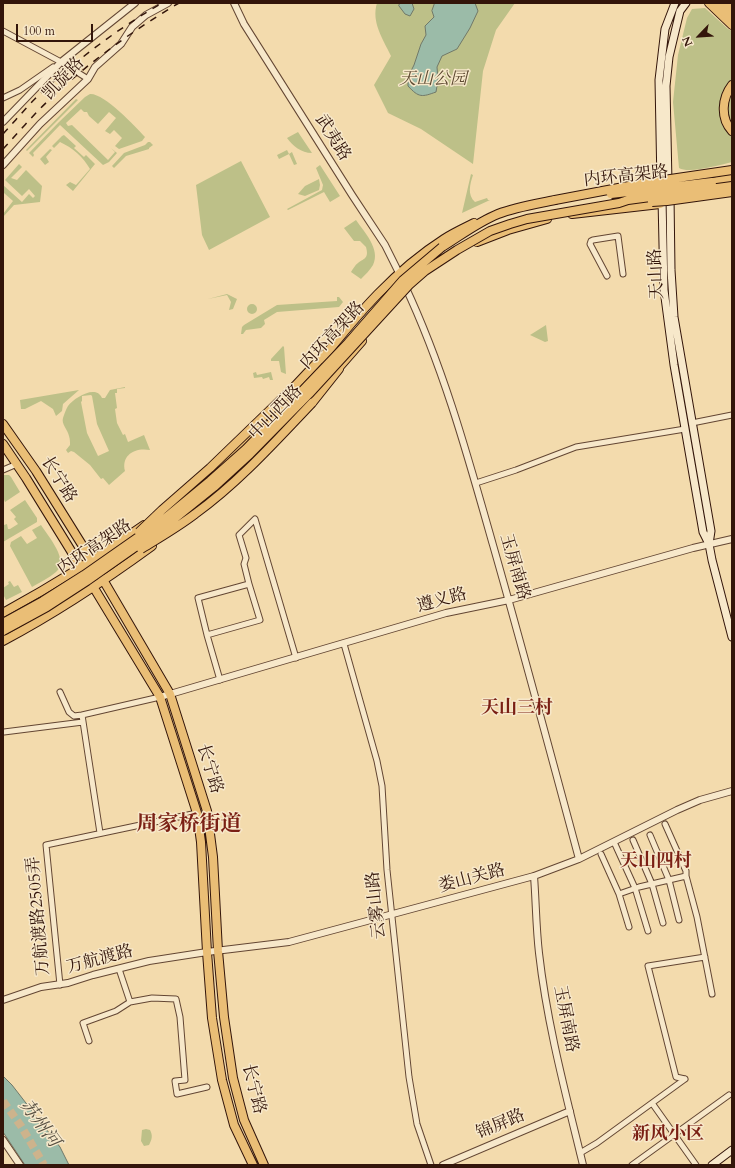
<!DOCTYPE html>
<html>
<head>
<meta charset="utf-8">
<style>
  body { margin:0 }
  #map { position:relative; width:735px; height:1168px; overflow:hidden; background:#f3dbad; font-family:Cardo,serif }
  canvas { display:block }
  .frame { position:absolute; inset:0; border:4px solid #33150a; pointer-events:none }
  .north { position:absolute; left:679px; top:16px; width:40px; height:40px; -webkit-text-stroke:3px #f7e8ca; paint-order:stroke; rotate:245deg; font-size:11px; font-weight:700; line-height:16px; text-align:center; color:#33150a }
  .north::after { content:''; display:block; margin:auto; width:14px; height:18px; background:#33150a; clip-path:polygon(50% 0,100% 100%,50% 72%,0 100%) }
  .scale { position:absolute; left:16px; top:24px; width:77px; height:18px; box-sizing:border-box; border:2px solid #33150a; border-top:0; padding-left:5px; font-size:12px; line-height:14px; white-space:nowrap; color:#33150a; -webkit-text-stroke:3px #f7e8ca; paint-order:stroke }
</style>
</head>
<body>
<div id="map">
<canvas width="735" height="1168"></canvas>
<div class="frame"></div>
<div class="north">N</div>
<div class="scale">100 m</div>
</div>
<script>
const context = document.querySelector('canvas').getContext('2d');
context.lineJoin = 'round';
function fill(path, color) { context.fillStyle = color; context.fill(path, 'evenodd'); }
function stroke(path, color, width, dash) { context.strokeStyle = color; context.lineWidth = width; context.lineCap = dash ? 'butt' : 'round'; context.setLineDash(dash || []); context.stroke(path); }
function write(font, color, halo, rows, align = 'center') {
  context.font = font + ' Cardo,"Noto Serif SC",serif'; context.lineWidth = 3; context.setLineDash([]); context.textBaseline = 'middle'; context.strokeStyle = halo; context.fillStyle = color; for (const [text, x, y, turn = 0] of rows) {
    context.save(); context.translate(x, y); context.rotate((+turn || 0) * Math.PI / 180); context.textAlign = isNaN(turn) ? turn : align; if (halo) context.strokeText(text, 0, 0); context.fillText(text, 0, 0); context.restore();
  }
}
fill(new Path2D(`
  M 377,3 L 515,3 L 496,30 L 483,71 L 473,164 L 421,129 L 388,113 L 374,85 L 391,56 C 383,39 371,22 377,3 Z
  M 705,8 L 728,29 L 732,31 L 732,162 C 720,165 689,174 679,168 L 673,102 L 678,55 L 687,18 L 692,9 Z
  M 90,94 C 104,93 135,126 145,137 L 142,141 L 119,149 L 115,146 L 122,138 L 114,130 L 110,134 L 105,131 L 116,118 L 109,112 L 98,124 L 89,116 L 87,112 L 84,112 L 81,109 L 66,123 L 68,126 L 72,125 L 108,160 L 115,152 L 111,148 L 117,153 L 109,162 L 103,165 L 60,125 L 33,153 L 34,155 L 33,157 L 29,153 L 59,122 L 85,97 Z
  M 76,99 L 78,100 L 27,151 L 26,150 Z
  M 298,132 L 312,153 C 301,153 293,146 287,138 Z
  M 64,135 L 76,146 L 74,148 L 84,157 L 86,155 L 95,164 L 73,191 L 66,185 L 70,182 L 76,185 L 90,169 C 83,157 73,148 60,142 L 54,148 L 52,146 L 62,136 Z
  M 148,142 L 150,142 L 153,145 L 149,148 L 149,149 L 126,156 L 114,168 L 112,166 L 124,153 L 145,145 Z
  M 50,149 L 52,150 L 46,157 L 49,162 L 45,165 L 40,159 Z
  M 287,150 L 289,154 L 292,152 L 297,164 L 294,165 L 289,154 L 279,159 L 277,155 Z
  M 241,161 L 270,217 L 209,250 L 202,235 L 196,185 Z
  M 19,164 L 22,167 L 11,178 L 17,180 L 26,170 L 42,186 L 40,202 L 14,205 L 3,217 L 3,214 L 13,201 L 4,193 L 3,194 L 3,185 L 22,202 L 29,194 L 33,198 L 35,196 L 29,189 L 22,196 L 5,180 Z
  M 320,165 L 340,196 L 330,202 L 324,192 L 288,210 L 287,209 L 322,190 L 323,185 L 316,168 Z
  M 471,174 L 473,175 C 470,184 467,195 475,202 L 487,198 L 488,200 L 490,200 L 462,213 Z
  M 319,179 L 320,185 L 319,190 L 305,196 L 298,194 L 305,186 Z
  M 356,220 C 364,232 381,249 373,265 C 370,270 365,275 361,279 L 351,272 C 353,269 355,265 358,263 C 365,258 369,258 366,247 L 360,241 L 354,241 L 344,228 Z
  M 227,294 L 237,299 L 233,309 L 229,310 L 231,302 L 227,295 L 208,299 Z
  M 337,297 L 339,297 L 343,302 L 339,307 L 277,312 L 264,320 L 265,324 L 261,328 L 246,330 L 243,334 L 241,334 L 242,327 L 244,325 L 277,305 L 337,301 Z
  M247 309a5 5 0 1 1 10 0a5 5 0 1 1-10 0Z
  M 546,325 L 548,341 L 545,342 L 530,335 Z
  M 283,346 L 284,347 L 286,374 L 281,372 L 279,361 L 271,361 L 271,359 Z
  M 256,372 L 257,375 L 271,372 L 273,380 L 270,380 L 269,377 L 263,379 L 262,377 L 254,378 L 253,373 Z
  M 125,387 L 125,388 L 117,389 L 117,393 L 115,393 L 117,408 L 115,409 L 117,423 L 123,435 L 125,434 L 128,442 L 144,435 L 150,450 C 135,447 121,455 125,471 L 109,485 L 103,478 L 101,479 L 90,465 L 74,452 L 71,451 L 68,453 L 66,450 L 70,445 C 70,442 70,439 69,436 C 68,430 61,424 63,418 C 64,415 66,409 68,406 C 74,398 96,384 102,398 L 105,398 L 110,390 ZM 91,395 L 92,396 L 97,424 L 109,451 L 98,456 L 87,433 L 81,402 L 82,401 L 82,396 Z
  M 79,390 L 63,404 L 62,411 L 56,416 L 53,409 L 41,401 L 25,409 L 21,409 L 20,400 Z
  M 3,475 L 9,475 L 11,477 L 20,492 L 5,502 L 3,497 Z
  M 25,500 L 37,518 L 37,522 L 3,542 L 3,523 L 4,525 L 7,524 L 8,529 L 10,529 L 18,524 L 14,519 L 16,517 L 10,510 Z
  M 41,525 C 48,536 70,561 56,572 C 49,578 40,582 32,587 L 10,546 L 11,542 L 21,536 L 27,544 L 37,538 L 32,530 Z
  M 10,581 L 14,587 L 18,585 L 22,592 L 6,600 L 3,594 L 3,588 L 9,584 L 8,582 Z
  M 146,1129 L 150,1130 C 153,1136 152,1139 149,1145 L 144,1146 L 141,1141 L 142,1130 Z`), '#bdc088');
const water = new Path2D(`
  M 400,3 L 412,3 L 414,9 L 410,16 L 405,14 L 399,6 Z
  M 435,3 L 475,3 L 478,11 L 470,28 L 457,49 L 442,56 L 437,67 L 438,80 L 436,92 C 422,97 419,98 408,86 L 408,77 L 414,65 L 421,44 L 426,35 L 425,26 L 434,17 L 432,11 Z
  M 3,1076 L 12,1085 L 60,1147 L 69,1165 L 25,1165 L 3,1132 Z`);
fill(water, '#9bbba8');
stroke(water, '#717969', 1);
stroke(new Path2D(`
  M 3,1101 L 21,1126 L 44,1165`), '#cdb38c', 8, [8, 4]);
const minor = new Path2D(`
  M 3,31 L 61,62 L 88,79
  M 3,98 L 20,90 L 53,67
  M 607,276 L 590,244 L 591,241 L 593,240 L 618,236 L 623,274
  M 692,423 L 732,415
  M 3,470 L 17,464
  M 476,483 L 516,470 L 576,447 L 685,429
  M 207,635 L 198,598 L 249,584 L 244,564 L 246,558 L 239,535 L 255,519 L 296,658
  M 344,644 L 377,761 L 382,786 L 387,870 L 409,1077 L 417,1124 L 431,1165
  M 220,680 L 207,635 L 260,620 L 249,584
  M 60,692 L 69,712 L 74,716 L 82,715
  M 4,732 L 83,722
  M 665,824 L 686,871 L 686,876 L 697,917 L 712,994
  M 100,833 L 82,715 L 160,697
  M 650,835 L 669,880 L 679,920
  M 633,840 L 652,884 L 663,923
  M 614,842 L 635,888 L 648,931
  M 601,854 L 619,894 L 629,927
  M 619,894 L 639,887 L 686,876
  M 119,969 L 130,1002
  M 60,985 L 46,845 L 197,813
  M 89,1041 L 83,1023 L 116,1011 L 130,1002 L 152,998 L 176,999 L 180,1017 L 185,1080 L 175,1081 L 177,1094 L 207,1087
  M 685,1079 L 676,1077 L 648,966 L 705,957
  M 652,1103 L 696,1165
  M 580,1153 L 597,1143 L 685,1079
  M 632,1165 L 729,1095`);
const tertiary = new Path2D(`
  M 234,3 L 244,24 L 352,195 L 385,245 L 401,277
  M 3,122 L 61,62 L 135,3
  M 3,165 L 40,124 L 88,79 L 95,67 L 121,44 L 132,27 L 146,15 L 168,3
  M 405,286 C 444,369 468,457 493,545 C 523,650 551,755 579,859
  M 160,697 L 446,613 L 509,600 L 693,548 L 732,539
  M 534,876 C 536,902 536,927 539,953 C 547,1024 566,1095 583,1165
  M 3,1000 L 41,987 L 68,983 L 93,975 L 149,961 L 207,952 L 289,942 L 534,876 L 579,859 L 677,810 L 700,800 L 732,791
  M 3,1140 L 20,1165
  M 443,1165 L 570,1111`);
const secondary = new Path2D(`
  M 668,183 L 666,86 L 669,57 L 680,11 L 686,3
  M 661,185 L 659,80 L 665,29 L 675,3
  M 670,196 L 671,270 L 674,317 L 711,531 L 709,544 L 712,560 L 732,637
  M 662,199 L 664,290 L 674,365 L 703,532 L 709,544
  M 712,1165 L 732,1150`);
const primary = new Path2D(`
  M 709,3 L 732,25
  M 723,3 L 732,11
  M 572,214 L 660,204
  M 477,242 L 508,230 L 547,219
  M 322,359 C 358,314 394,271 444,239 C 453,233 464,228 474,223
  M 334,373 L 362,341
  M 3,424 L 36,471 L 94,564
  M 3,444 L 26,478 L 84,572
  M 205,477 L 222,464 L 289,397
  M 193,511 L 244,466 L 294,417
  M 102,578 L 170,694 L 207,811 L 213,857 L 218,951 L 224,1017 L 233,1078 L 244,1120 L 264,1165
  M 91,583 L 160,697 L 197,813 L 201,842 L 207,952 L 212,1018 L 222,1080 L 234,1125 L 253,1165
  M 3,613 C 52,586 99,557 144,525
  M 3,641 C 56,613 104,581 152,546`);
const trunk = new Path2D(`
  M 714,3 L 732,19
  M 731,3 L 732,4
  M 732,85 C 722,98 720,118 732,131
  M 712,182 L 732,178
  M 442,247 C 460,236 478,222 498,214 C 516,207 536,204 555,200
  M 295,386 L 325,354
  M 312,403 L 339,369`);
stroke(minor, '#634633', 7);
stroke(tertiary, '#634633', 8);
stroke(secondary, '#33150a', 9);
stroke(primary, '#33150a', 10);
stroke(trunk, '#33150a', 10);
stroke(minor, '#f7e8ca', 5);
stroke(tertiary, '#f7e8ca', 6);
stroke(secondary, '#f7e8ca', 7);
stroke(primary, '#eabe76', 8);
stroke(trunk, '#eabe76', 8);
stroke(new Path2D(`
  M 3,134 C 16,120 28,105 42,92 C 79,58 119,28 162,3
  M 3,149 C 18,133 33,115 49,100 C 88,63 132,31 179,3`), '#33150a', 1.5, [7, 7]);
const trunkBridge = new Path2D(`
  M 611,194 L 712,182
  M 555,200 L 650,182 L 732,170
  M 652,202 L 667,201 L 732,192
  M 139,532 L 162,510 L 210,468 L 295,386
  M 141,549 C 159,538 178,527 195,514 C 238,483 275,442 312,403
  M 3,623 L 43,601 L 84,575 L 164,519 L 210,481 L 246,449 L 304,389 L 348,343 L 403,280 L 442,247
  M 3,631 L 47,607 L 87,581 L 168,524 L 214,487 L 250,454 L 309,394 L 409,285 L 425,271 L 457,250 L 490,231 L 510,224 L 527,219 L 619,203 L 628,200 L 732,186`);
stroke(trunkBridge, '#33150a', 10, []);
stroke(trunkBridge, '#eabe76', 8);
write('17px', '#33150a', '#f7e8ca', [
  ["凯旋路",64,79,-47],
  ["武夷路",332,138,58],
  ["内环高架路",626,177,-6],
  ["天山路",657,274,-93],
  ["内环高架路",333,336,-47],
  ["中山西路",276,413,-46],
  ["长宁路",58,480,58],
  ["内环高架路",95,548,-34],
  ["玉屏南路",514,567,74],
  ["遵义路",442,601,-15],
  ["长宁路",209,769,73],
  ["娄山关路",472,879,-15],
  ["云雾山路",377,905,-96],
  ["万航渡路2505弄",39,916,-95],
  ["万航渡路",100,960,-15],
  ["玉屏南路",565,1019,79],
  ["长宁路",253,1089,76],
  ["锦屏路",501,1125,-23]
]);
write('italic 17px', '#5c4830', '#f7e8ca', [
  ["天山公园",433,80]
]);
write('bold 18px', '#7a1f14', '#f7e8ca', [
  ["天山三村",517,709],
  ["天山四村",656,862],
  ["新风小区",668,1135]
]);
write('italic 18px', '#574f41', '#f7e8ca', [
  ["苏州河",39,1124,53]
]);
write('bold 21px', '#7a1f14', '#f7e8ca', [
  ["周家桥街道",189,825]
]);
</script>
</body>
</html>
